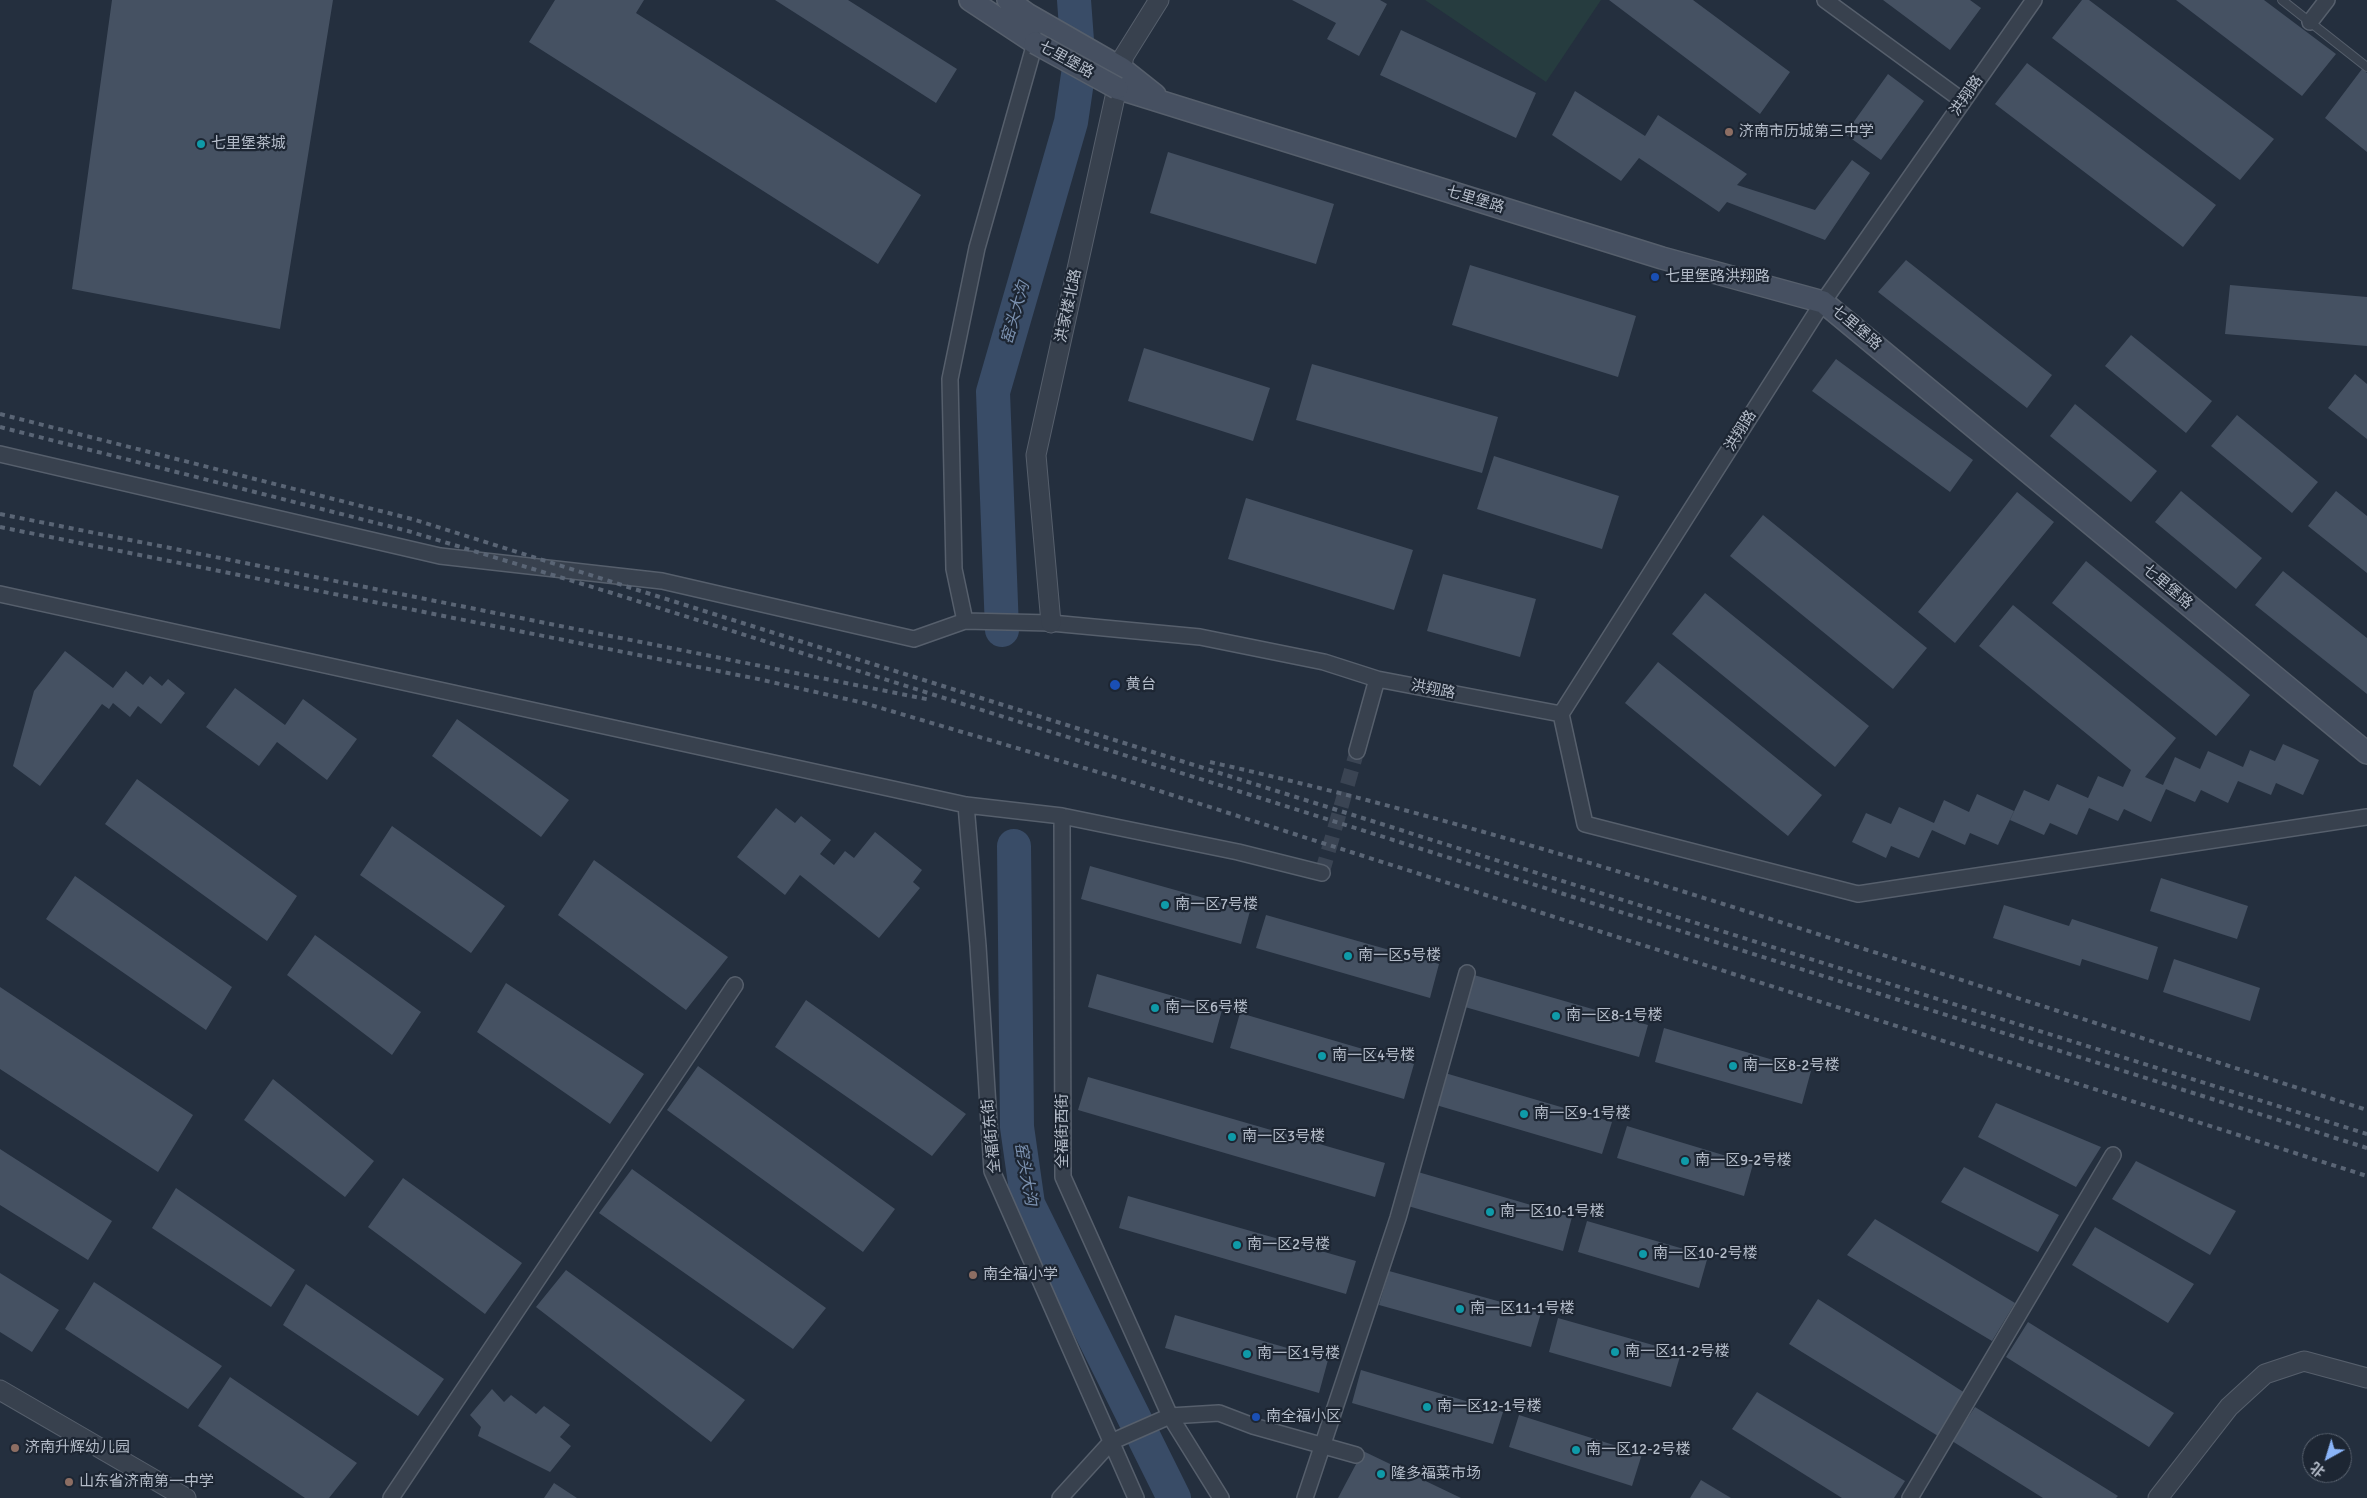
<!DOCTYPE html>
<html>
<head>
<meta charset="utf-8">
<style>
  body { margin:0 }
  #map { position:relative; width:2367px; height:1498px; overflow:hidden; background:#242f3e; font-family:Signika,"Noto Sans SC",sans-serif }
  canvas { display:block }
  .north { position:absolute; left:2302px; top:1433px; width:50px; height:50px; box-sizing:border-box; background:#1d2633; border:1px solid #59626f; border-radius:50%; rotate:219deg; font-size:14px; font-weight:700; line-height:20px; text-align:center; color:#b4bcc9 }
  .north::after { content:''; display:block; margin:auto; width:18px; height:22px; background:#8ab4f8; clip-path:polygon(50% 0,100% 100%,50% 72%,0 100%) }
</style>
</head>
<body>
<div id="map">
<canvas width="2367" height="1498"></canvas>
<div class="north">北</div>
</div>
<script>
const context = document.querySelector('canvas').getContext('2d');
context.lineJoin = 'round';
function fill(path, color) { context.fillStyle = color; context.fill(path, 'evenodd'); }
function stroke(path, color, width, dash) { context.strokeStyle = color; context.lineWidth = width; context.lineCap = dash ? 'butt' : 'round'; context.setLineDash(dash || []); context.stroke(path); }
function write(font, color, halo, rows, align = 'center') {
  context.font = font + ' Signika,"Noto Sans SC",sans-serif'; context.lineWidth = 4.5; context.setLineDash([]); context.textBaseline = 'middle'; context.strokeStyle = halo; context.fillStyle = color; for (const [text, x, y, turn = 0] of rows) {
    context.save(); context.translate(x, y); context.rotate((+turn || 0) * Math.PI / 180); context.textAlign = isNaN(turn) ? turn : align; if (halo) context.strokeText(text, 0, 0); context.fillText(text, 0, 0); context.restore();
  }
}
fill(new Path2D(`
  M 1425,0 L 1601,0 L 1546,82 Z`), '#263c3f');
stroke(new Path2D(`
  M 1002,630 L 993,392 L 1071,122 L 1079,68 L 1074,0
  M 1014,846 L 1017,1127 L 1028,1204 L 1174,1498`), '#394c67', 34);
fill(new Path2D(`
  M 112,0 L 333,0 L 280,329 L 72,289 Z
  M 555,0 L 644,0 L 636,13 L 921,195 L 878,264 L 529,42 Z
  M 775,0 L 848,0 L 957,69 L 936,103 Z
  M 1292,0 L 1380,0 L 1387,4 L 1359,56 L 1327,39 L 1336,23 Z
  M 1609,0 L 1693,0 L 1790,72 L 1760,114 Z
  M 1883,0 L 1970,0 L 1981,8 L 1950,50 Z
  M 2082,0 L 2089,0 L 2274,139 L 2240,180 L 2052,38 Z
  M 2176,0 L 2264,0 L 2336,54 L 2302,96 Z
  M 1401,30 L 1536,93 L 1516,138 L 1380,75 Z
  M 2027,63 L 2216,205 L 2183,247 L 1995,104 Z
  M 2362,69 L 2367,73 L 2367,152 L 2325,118 Z
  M 1888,74 L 1924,101 L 1881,160 L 1845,134 Z
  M 1575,91 L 1645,136 L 1658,115 L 1747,174 L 1737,185 L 1815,210 L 1852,160 L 1870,173 L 1825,240 L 1727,202 L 1719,212 L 1639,158 L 1621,181 L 1552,135 Z
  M 1168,152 L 1334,204 L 1316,264 L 1150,213 Z
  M 1906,260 L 2052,375 L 2027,408 L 1878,292 Z
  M 1470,265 L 1636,316 L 1618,377 L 1452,325 Z
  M 2230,285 L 2367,297 L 2367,346 L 2225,334 Z
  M 2131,335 L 2212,401 L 2186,433 L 2105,366 Z
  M 1144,348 L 1270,388 L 1253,441 L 1128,401 Z
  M 1836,359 L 1973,460 L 1950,492 L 1812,391 Z
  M 1312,364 L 1498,417 L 1482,473 L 1296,420 Z
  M 2355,374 L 2367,384 L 2367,439 L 2328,408 Z
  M 2075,404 L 2157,471 L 2131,502 L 2050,436 Z
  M 2237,415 L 2318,482 L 2292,513 L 2211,446 Z
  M 1494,456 L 1619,496 L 1602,549 L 1477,509 Z
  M 2181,491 L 2262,558 L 2236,589 L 2155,522 Z
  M 2336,491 L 2367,516 L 2367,573 L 2308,526 Z
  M 2017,492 L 2054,522 L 1955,643 L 1918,612 Z
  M 1246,498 L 1413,550 L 1394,610 L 1228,559 Z
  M 1763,515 L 1927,648 L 1893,689 L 1730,556 Z
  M 2086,561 L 2250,695 L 2216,736 L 2052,603 Z
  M 2283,571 L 2367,638 L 2367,694 L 2255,605 Z
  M 1443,574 L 1536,599 L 1520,657 L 1427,631 Z
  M 1705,593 L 1869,726 L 1835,767 L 1672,634 Z
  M 2013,605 L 2176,738 L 2145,777 L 2163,785 L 2175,757 L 2200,769 L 2208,751 L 2243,767 L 2250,750 L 2275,761 L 2283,744 L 2319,760 L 2303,795 L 2276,783 L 2271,795 L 2238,781 L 2228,803 L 2201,790 L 2195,802 L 2166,789 L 2151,822 L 2124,809 L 2118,821 L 2089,808 L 2077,835 L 2050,823 L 2044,835 L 2010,820 L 2024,790 L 2049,801 L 2057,784 L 2088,798 L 2098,776 L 2123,787 L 2131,770 L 1979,646 Z
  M 65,651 L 113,688 L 126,671 L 143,685 L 150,676 L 162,686 L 168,679 L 185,693 L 161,724 L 138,706 L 130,717 L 113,703 L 109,709 L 102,704 L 40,786 L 13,766 L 34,691 Z
  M 1658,662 L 1822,795 L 1788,836 L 1625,703 Z
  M 235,688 L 285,725 L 303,699 L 357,739 L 327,780 L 277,742 L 259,766 L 206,727 Z
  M 457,719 L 569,800 L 541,837 L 432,756 Z
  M 137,779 L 297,896 L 267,941 L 105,824 Z
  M 1977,794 L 2014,811 L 1998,845 L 1970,833 L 1965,845 L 1932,830 L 1919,858 L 1891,846 L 1886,858 L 1852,842 L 1866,813 L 1891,824 L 1899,807 L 1934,823 L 1944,800 L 1969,812 Z
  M 776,808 L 795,823 L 801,816 L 831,840 L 820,854 L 834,865 L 845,851 L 854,858 L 875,832 L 922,870 L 913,882 L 920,888 L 879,938 L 800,875 L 785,895 L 737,857 Z
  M 392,826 L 505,906 L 471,953 L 360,875 Z
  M 594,860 L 728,957 L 686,1010 L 558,915 Z
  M 1090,866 L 1250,911 L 1241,944 L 1081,899 Z
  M 75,876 L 232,987 L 206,1030 L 46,919 Z
  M 2161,878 L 2248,906 L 2237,939 L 2150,911 Z
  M 2004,905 L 2069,926 L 2072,919 L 2158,947 L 2148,980 L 2082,959 L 2080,966 L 1993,938 Z
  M 1266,915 L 1439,964 L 1430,998 L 1256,948 Z
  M 315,935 L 421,1012 L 392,1055 L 287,975 Z
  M 2174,959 L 2260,988 L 2250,1021 L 2163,992 Z
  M 1097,974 L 1222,1010 L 1213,1043 L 1088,1007 Z
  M 1474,975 L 1648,1025 L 1639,1057 L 1465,1007 Z
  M 506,983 L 644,1074 L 610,1124 L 477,1032 Z
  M 0,987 L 193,1115 L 158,1172 L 0,1069 Z
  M 806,1000 L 966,1114 L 932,1156 L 775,1047 Z
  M 1240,1013 L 1414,1064 L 1404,1099 L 1230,1048 Z
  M 1664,1028 L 1811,1071 L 1802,1104 L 1655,1062 Z
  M 698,1066 L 895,1209 L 863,1252 L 667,1110 Z
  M 1445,1073 L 1612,1122 L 1602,1154 L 1436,1105 Z
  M 1088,1077 L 1385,1163 L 1375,1197 L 1078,1110 Z
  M 273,1079 L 374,1161 L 345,1197 L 244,1120 Z
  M 1996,1103 L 2101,1147 L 2076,1187 L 1978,1137 Z
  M 1627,1126 L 1753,1164 L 1744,1196 L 1617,1158 Z
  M 0,1149 L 112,1221 L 88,1260 L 0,1205 Z
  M 2136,1161 L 2236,1211 L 2210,1255 L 2112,1199 Z
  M 1964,1167 L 2059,1215 L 2038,1252 L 1941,1202 Z
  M 632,1169 L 826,1308 L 793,1349 L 599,1213 Z
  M 1418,1172 L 1572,1217 L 1563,1251 L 1408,1206 Z
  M 403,1178 L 522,1263 L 485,1314 L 368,1227 Z
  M 176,1188 L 295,1270 L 271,1307 L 152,1228 Z
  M 1128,1196 L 1356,1261 L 1346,1294 L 1119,1228 Z
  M 1875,1219 L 2015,1303 L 1992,1341 L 1847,1255 Z
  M 1587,1221 L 1708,1256 L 1699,1288 L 1578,1252 Z
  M 2095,1227 L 2194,1284 L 2168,1323 L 2072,1265 Z
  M 566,1270 L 745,1400 L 711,1442 L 536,1307 Z
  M 1389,1271 L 1541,1313 L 1531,1347 L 1379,1305 Z
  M 0,1273 L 59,1310 L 32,1352 L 0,1332 Z
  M 94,1282 L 222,1366 L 188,1409 L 65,1329 Z
  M 306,1284 L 444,1379 L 418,1416 L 283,1325 Z
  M 1818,1299 L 1965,1393 L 1938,1436 L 1789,1344 Z
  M 1175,1315 L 1328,1360 L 1319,1393 L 1165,1348 Z
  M 1558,1318 L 1681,1353 L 1671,1387 L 1549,1352 Z
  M 2028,1322 L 2174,1413 L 2149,1447 L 2006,1357 Z
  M 1361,1370 L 1503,1412 L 1493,1444 L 1352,1403 Z
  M 230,1377 L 357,1463 L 329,1498 L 305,1498 L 198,1426 Z
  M 492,1389 L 504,1402 L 511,1395 L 536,1414 L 544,1406 L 570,1425 L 560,1437 L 571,1446 L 550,1472 L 478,1436 L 481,1427 L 470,1415 Z
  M 1757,1392 L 1905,1481 L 1894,1498 L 1842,1498 L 1732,1429 Z
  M 1975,1407 L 2118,1496 L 2116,1498 L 2043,1498 L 1952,1441 Z
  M 1519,1415 L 1642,1454 L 1632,1486 L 1509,1447 Z
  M 1363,1451 L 1461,1498 L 1338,1498 Z
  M 1701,1480 L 1731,1498 L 1690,1498 Z
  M 554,1483 L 577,1498 L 544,1498 Z`), '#455162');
stroke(new Path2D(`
  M 1322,873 L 1357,751`), '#3a4453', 15, [15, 8]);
const service = new Path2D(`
  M 2282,0 L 2367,67`);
const minor = new Path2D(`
  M 1825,0 L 1963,101
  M 2310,22 L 2327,0
  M 0,454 L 440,556 L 662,581 L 914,639 L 965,621 L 1051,623 L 1200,637 L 1324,662 L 1377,679 L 1357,751
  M 0,594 L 966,805 L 1062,816 L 1238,852 L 1322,873
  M 965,621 L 954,569 L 950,379 L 977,248 L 1035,43 L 1040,34
  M 1377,679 L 1561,714 L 1823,302 L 2034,0
  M 1561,714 L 1585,824 L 1858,894 L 2367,817
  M 966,805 L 978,946 L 992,1171 L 1136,1498
  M 1062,816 L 1063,1177 L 1170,1416 L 1221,1498
  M 391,1498 L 735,985
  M 1060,1498 L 1111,1442 L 1170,1416 L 1219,1413 L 1253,1426 L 1356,1455
  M 1305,1498 L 1398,1218 L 1467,973
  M 1910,1498 L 2113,1155`);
const tertiary = new Path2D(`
  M 1051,623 L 1036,455 L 1124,56 L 1159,0
  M 0,1390 L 186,1498
  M 2158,1498 L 2229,1407 L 2265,1374 L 2304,1361 L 2367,1378`);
const secondary = new Path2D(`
  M 970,0 L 1035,43
  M 1008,0 L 1027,14 L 1121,68 L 1155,95
  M 1117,88 L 1662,258 L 1823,302 L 2367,753`);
stroke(service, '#565f6c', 10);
stroke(minor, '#565f6c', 18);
stroke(tertiary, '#565f6c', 21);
stroke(secondary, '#565f6c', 24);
stroke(service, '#38414e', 8);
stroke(minor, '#38414e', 15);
stroke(tertiary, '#38414e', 19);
stroke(secondary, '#465061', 21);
stroke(new Path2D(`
  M 0,414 L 412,519 L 2367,1134
  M 0,427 L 408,531 L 612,593 L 2367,1148
  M 0,514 L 931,700
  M 0,527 L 758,679 L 864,703 L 1125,780 L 2367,1176
  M 1210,762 C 1429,811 1644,878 1858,947 C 2028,1001 2197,1056 2367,1110`), '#5a6575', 4, [5, 5]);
const secondaryBridge = new Path2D(`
  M 1035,43 L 1117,88`);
stroke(secondaryBridge, '#565f6c', 24, []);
stroke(secondaryBridge, '#465061', 21);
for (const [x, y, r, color] of [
  [1729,132,5,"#8d6e63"],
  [201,144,5,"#0f9aa8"],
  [1655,277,5,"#1a4fb4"],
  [1115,685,6,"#1a4fb4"],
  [1165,905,5,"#0f9aa8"],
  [1348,956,5,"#0f9aa8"],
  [1155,1008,5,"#0f9aa8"],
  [1556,1016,5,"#0f9aa8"],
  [1322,1056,5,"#0f9aa8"],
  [1733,1066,5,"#0f9aa8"],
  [1524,1114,5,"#0f9aa8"],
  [1232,1137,5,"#0f9aa8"],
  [1685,1161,5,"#0f9aa8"],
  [1490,1212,5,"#0f9aa8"],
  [1237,1245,5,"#0f9aa8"],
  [1643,1254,5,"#0f9aa8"],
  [973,1275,5,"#8d6e63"],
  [1460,1309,5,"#0f9aa8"],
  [1615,1352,5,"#0f9aa8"],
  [1247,1354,5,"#0f9aa8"],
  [1427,1407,5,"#0f9aa8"],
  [1256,1417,5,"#1a4fb4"],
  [15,1448,5,"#8d6e63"],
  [1576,1450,5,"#0f9aa8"],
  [1381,1474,5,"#0f9aa8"],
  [69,1482,5,"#8d6e63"]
]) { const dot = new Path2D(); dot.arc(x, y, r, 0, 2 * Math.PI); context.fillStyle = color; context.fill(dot); stroke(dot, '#1d2633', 2); }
write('15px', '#b4bcc9', '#1d2633', [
  ["七里堡路",1066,60,29],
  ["洪翔路",1967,96,-55],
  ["七里堡路",1475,200,17],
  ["洪家楼北路",1069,306,-78],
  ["七里堡路",1856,328,40],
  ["洪翔路",1741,431,-58],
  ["七里堡路",2167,587,40],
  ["洪翔路",1433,690,11],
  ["全福街西街",1063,1131,-90],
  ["全福街东街",992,1136,-96]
]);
write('15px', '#b4bcc9', '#1d2633', [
  ["济南市历城第三中学",1739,132],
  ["七里堡茶城",211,144],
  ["七里堡路洪翔路",1665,277],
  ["黄台",1126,685],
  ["南一区7号楼",1175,905],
  ["南一区5号楼",1358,956],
  ["南一区6号楼",1165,1008],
  ["南一区8-1号楼",1566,1016],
  ["南一区4号楼",1332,1056],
  ["南一区8-2号楼",1743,1066],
  ["南一区9-1号楼",1534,1114],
  ["南一区3号楼",1242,1137],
  ["南一区9-2号楼",1695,1161],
  ["南一区10-1号楼",1500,1212],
  ["南一区2号楼",1247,1245],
  ["南一区10-2号楼",1653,1254],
  ["南全福小学",983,1275],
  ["南一区11-1号楼",1470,1309],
  ["南一区11-2号楼",1625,1352],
  ["南一区1号楼",1257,1354],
  ["南一区12-1号楼",1437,1407],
  ["南全福小区",1266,1417],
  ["济南升辉幼儿园",25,1448],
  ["南一区12-2号楼",1586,1450],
  ["隆多福菜市场",1391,1474],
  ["山东省济南第一中学",79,1482]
], 'left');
write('italic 16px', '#7c92b1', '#1d2633', [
  ["窑头大沟",1016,313,-74],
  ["窑头大沟",1025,1174,80]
]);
</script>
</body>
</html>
